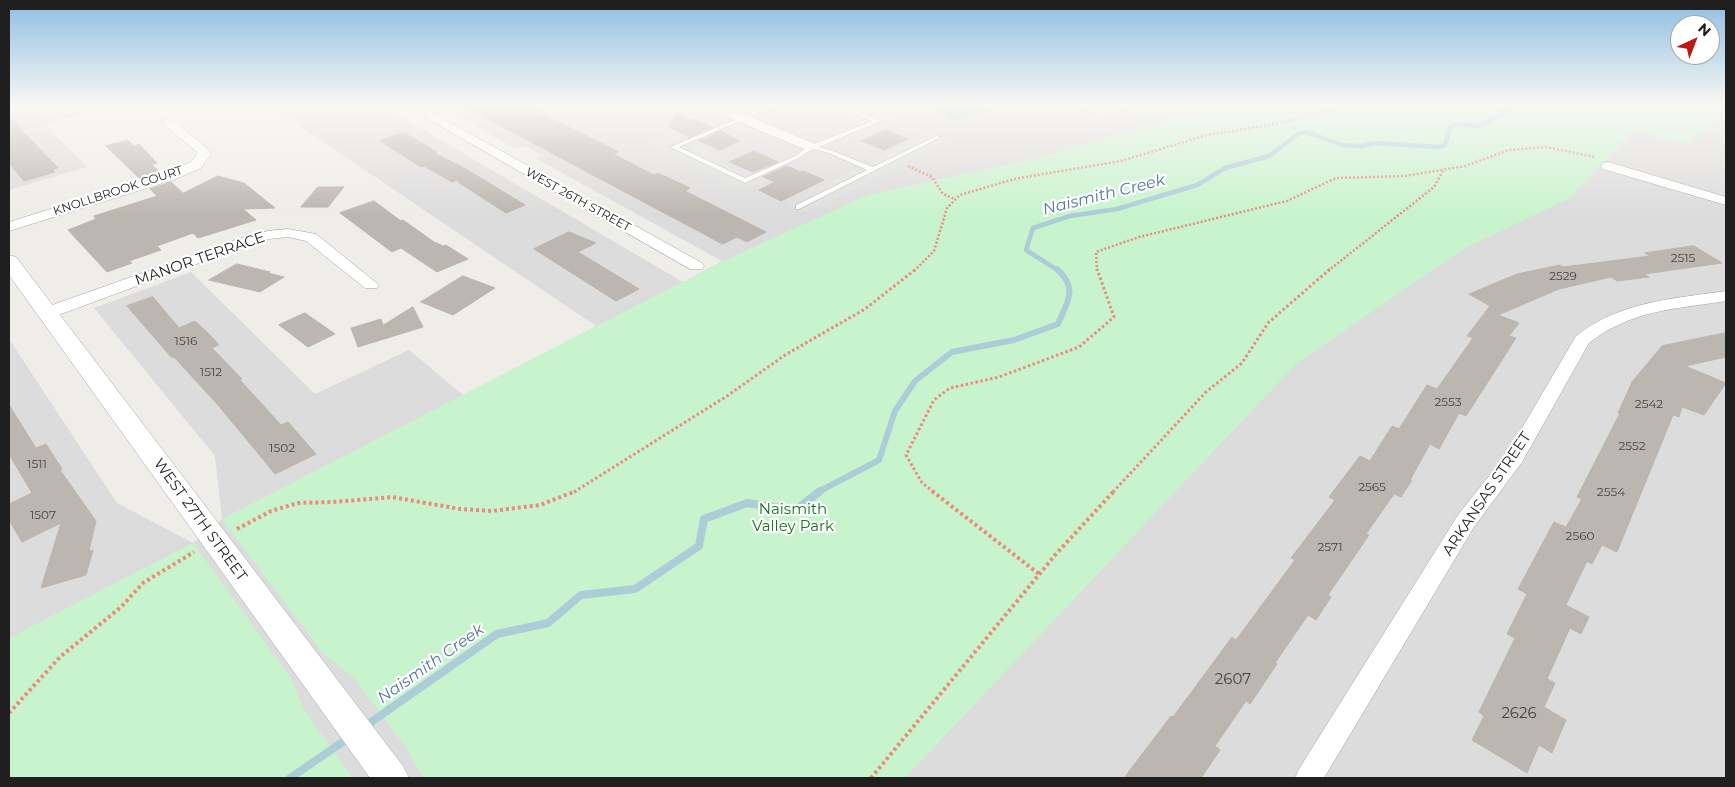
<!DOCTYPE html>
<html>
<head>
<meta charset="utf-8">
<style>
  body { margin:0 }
  #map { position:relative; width:1735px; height:787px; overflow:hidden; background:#efede7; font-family:Montserrat,sans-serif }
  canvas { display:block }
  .frame { position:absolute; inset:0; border:10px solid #1f1f1f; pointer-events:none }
  .north { position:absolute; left:1670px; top:15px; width:50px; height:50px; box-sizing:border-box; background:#fff; border:1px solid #a5a5a5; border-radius:50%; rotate:43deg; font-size:14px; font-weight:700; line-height:20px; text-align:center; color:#1f1f1f }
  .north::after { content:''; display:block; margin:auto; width:18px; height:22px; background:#bb1914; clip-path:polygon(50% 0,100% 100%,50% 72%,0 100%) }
</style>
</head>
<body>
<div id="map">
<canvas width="1735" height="787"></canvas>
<div class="frame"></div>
<div class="north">N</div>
</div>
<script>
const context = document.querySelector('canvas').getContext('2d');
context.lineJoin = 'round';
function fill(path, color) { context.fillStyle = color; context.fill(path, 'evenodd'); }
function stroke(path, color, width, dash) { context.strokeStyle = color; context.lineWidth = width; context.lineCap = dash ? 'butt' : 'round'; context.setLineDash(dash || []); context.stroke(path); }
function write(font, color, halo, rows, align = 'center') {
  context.font = font + ' Montserrat,sans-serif'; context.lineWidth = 4.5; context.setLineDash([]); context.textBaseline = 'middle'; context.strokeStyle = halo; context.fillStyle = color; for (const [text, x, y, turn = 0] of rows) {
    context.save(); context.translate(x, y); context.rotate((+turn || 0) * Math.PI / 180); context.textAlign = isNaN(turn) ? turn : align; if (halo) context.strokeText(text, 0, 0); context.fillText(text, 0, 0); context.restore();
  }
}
fill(new Path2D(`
  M 9,104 L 120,104 L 52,122 L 46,125 L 87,167 L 9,190 Z
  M 267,104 L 379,104 L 683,282 L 722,261 L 535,158 L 545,154 L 542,155 L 526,147 L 515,148 L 436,104 L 688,104 L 705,111 L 724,104 L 1726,104 L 1726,778 L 9,778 L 9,339 L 117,503 L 193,543 L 222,519 L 215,456 L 94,308 L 191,272 L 315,394 L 409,350 L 463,395 L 596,326 Z`), '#dddcdc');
fill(new Path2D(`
  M 1224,104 L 1726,104 L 1726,112 L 1686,145 L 1636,130 L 1568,199 L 1465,248 L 1297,363 L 905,778 L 423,778 L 409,752 L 356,680 L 322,652 L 222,519 L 723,261 L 868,195 L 1038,158 Z
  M 193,543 L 290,677 L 303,708 L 353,778 L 9,778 L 9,638 Z`), '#c8f4cd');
fill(new Path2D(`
  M 928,104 L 973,104 L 986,111 L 954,120 Z`), '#8cd6bc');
fill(new Path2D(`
  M 31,104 L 92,104 L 96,107 L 47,120 Z
  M 807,104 L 857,104 L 900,121 L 861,139 L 841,131 L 862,121 L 831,108 L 825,111 Z
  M 929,132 L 950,140 L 809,213 L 787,202 L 853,170 L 859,172 L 875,164 L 870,161 Z
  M 675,134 L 693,142 L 687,147 L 688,149 L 697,145 L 723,158 L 720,160 L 748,174 L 774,162 L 792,170 L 760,185 L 736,187 L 648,144 Z`), '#dfdfdf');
stroke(new Path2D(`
  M 1059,271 L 1026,250 L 1033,228 L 1070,216 L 1117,209 L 1197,185 L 1225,168 L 1269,156 L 1298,134 L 1307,132 L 1342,145 L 1361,146 L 1374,143 L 1438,147 L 1445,145 L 1451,126 L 1458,124 L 1480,126 L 1519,104`), '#abcdd8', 4.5);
stroke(new Path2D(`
  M 818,492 L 879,460 L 895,411 L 915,381 L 952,352 L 1014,340 L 1058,324 C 1067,302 1079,289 1057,269`), '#abcdd8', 6);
stroke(new Path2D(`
  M 364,727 L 497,634 L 548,623 L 581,595 L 635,589 L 699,546 L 704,519 L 747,503 L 796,510 L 820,491
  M 290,778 L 350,737`), '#abcdd8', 8);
const building = new Path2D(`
  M 460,104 L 523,104 L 619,152 L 613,154 L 654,175 L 658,173 L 690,188 L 685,191 L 766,232 L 747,242 L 737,237 L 723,244 Z
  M 676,113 L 691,120 L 694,119 L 712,127 L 690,137 L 669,127 Z
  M 9,117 L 58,168 L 53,170 L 55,172 L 24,181 L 9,163 Z
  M 886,130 L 908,139 L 884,150 L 862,141 Z
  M 721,131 L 740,141 L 720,150 L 699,141 Z
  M 402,133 L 405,133 L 437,152 L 434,153 L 466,169 L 525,205 L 506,213 L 458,182 L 460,179 L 452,182 L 424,166 L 421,167 L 380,141 Z
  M 128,140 L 134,146 L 139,144 L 157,163 L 152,165 L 161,173 L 140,179 L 106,146 Z
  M 754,151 L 778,162 L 753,172 L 730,162 Z
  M 787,166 L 801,172 L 804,171 L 824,180 L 781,201 L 759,190 L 775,182 L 763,177 Z
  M 218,176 L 244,183 L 275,208 L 243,209 L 256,220 L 198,238 L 193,233 L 157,246 L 161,250 L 129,261 L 132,263 L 107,272 L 68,230 L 96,219 L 94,216 L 157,196 L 150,189 L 171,182 L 183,193 Z
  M 318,187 L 344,187 L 328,207 L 301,207 Z
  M 374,201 L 401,221 L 403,220 L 434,242 L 443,246 L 446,245 L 468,259 L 437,272 L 401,248 L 392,252 L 340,213 Z
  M 569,232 L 596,243 L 578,252 L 639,289 L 616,301 L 534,249 Z
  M 1694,246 L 1722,263 L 1644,274 L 1649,277 L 1617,281 L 1611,277 L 1559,289 L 1498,315 L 1519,323 L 1509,336 L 1516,338 L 1466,416 L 1459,413 L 1439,449 L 1430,444 L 1410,480 L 1412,480 L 1401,497 L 1394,494 L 1366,534 L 1369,535 L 1328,595 L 1331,597 L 1316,620 L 1308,615 L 1275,663 L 1277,664 L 1250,704 L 1246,701 L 1215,746 L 1220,750 L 1201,778 L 1124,778 L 1171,716 L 1173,717 L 1232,637 L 1236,640 L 1295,560 L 1291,558 L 1335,500 L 1329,497 L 1360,456 L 1370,461 L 1392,426 L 1399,429 L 1427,385 L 1437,389 L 1473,338 L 1467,336 L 1490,306 L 1469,294 L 1517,274 L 1560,265 L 1563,267 L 1650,256 L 1645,253 Z
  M 237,264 L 270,272 L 268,273 L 284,277 L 260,292 L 209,280 Z
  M 463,276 L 495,288 L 453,315 L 421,302 Z
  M 153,297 L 179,328 L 195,321 L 210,335 L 219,345 L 212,348 L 242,379 L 240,380 L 281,425 L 288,422 L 316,454 L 275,474 L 218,405 L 174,357 L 172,358 L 127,306 Z
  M 413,307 L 423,327 L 358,347 L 351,328 L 381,319 L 383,325 Z
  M 305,313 L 335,334 L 308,347 L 279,325 Z
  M 1726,333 L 1726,357 L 1685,366 L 1726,383 L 1704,415 L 1682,407 L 1679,417 L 1673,415 L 1617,552 L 1602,545 L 1592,564 L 1587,561 L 1566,605 L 1589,617 L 1581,634 L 1570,628 L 1547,679 L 1555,683 L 1544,707 L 1566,720 L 1552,753 L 1539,745 L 1527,773 L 1472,740 L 1484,716 L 1479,712 L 1515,638 L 1507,634 L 1527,594 L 1518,589 L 1554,522 L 1566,527 L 1582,499 L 1577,497 L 1620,413 L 1618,413 L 1632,382 L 1662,346 Z
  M 9,405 L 36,448 L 46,444 L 62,469 L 60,470 L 96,521 L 89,551 L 93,550 L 86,575 L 41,588 L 61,523 L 22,542 L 9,520 L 9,504 L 32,493 L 9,454 Z`);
fill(building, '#bcb6b0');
stroke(building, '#bfb4aa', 1);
const service = new Path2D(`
  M 56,104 L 63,104 L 73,113 L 68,114 Z
  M 772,104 L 780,104 L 679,147 L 745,178 L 795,156 L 809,146 L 872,121 L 831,104 L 839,104 L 881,121 L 819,147 L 833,151 L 873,167 L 936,136 L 941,137 L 799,209 L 796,209 L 796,205 L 867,170 L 829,153 L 813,149 L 799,158 L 745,183 L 670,147 Z
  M 1076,104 C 1086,104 1097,111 1104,110 C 1115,109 1124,104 1136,104 L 1101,115 Z`);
const minor = new Path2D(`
  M 402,104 L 417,104 L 702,263 L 704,266 L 702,269 L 690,269 Z
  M 703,104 L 719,104 L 816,144 L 817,147 L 811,151 L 806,150 L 705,107 Z
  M 168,118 L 172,119 L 208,149 L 211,154 L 201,168 L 176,179 L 9,231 L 9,222 L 166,173 L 191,162 L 197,154 L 196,151 L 164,125 L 162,122 Z
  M 1608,162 L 1726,197 L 1726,205 L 1603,169 L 1601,166 L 1603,163 Z
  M 288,229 L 316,234 L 379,285 L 377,288 L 365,288 L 306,241 L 288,237 L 269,239 L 245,246 L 53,317 L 41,317 L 39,313 L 41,309 L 235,240 L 268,231 Z
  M 1726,291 L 1726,301 C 1675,309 1631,310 1589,343 L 1522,462 L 1474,527 L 1324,778 L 1295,778 L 1299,769 L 1458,515 L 1508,452 L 1576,336 C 1621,301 1672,299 1726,291 Z`);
const tertiary = new Path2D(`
  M 9,255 L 16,257 L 403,766 L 409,778 L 370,778 L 9,275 Z`);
stroke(service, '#a3a3a3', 1);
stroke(minor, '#a3a3a3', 1);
stroke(tertiary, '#a3a3a3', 1);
stroke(new Path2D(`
  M 908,166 L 932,177 L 943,194 L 955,199
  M 914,271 L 934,251 L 947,208 L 960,195 L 1014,179 L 1121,161 L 1207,135 L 1270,125 L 1355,104
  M 1097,271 L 1096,252 L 1139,237 L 1287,201 L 1336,178 L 1405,176 L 1465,166 L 1509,150 L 1546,147 L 1595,157
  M 1328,271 L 1434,187 L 1444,169`), '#ed8a7a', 2.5, [2, 2]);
stroke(new Path2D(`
  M 574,492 L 727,396 L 785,355 L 865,309 L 916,269
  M 934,492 L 922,483 L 906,455 L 934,400 L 950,388 L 999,377 L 1079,347 L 1114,317 L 1097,269
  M 1113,492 L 1206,392 L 1242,363 L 1268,323 L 1330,269`), '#ed8a7a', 3, [2.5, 2.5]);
stroke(new Path2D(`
  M 932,491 L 1039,574
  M 237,529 L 271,511 L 298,503 L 333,502 L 392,497 L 460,509 L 493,511 L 540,505 L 576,491
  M 9,713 L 60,657 L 121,607 L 143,583 L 194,552
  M 871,778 L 1056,554 L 1114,491`), '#ed8a7a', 4, [3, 3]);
fill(service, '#fff');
fill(minor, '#fff');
fill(tertiary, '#fff');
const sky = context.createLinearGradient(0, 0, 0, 214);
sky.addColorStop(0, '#8fbee2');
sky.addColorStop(0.49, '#f8f7f4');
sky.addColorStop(1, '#f8f7f400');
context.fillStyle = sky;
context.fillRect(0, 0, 1735, 214);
write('12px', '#1f1f1f', '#fff', [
  ["KNOLLBROOK COURT",118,191,-18],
  ["WEST 26TH STREET",578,200,29]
]);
write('12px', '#464543', null, [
  ["2515",1683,258],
  ["2529",1563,276],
  ["1516",186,341],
  ["1512",211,372],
  ["2553",1448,402],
  ["2542",1649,404],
  ["2552",1632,446],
  ["1502",282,448],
  ["1511",37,464],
  ["2565",1372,487],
  ["2554",1611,492],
  ["1507",43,515],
  ["2560",1580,536],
  ["2571",1330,547]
]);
write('15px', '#1f1f1f', '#fff', [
  ["MANOR TERRACE",200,259,-19],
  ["ARKANSAS STREET",1487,494,-56],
  ["WEST 27TH STREET",200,520,54]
]);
write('15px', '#167422', '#fff', [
  ["Naismith",793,510],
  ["Valley Park",793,527]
]);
write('15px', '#464543', null, [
  ["2607",1233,680],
  ["2626",1519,714]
]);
write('italic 16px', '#52769f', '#fff', [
  ["Naismith Creek",1104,195,-14],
  ["Naismith Creek",431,664,-35]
]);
</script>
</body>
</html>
